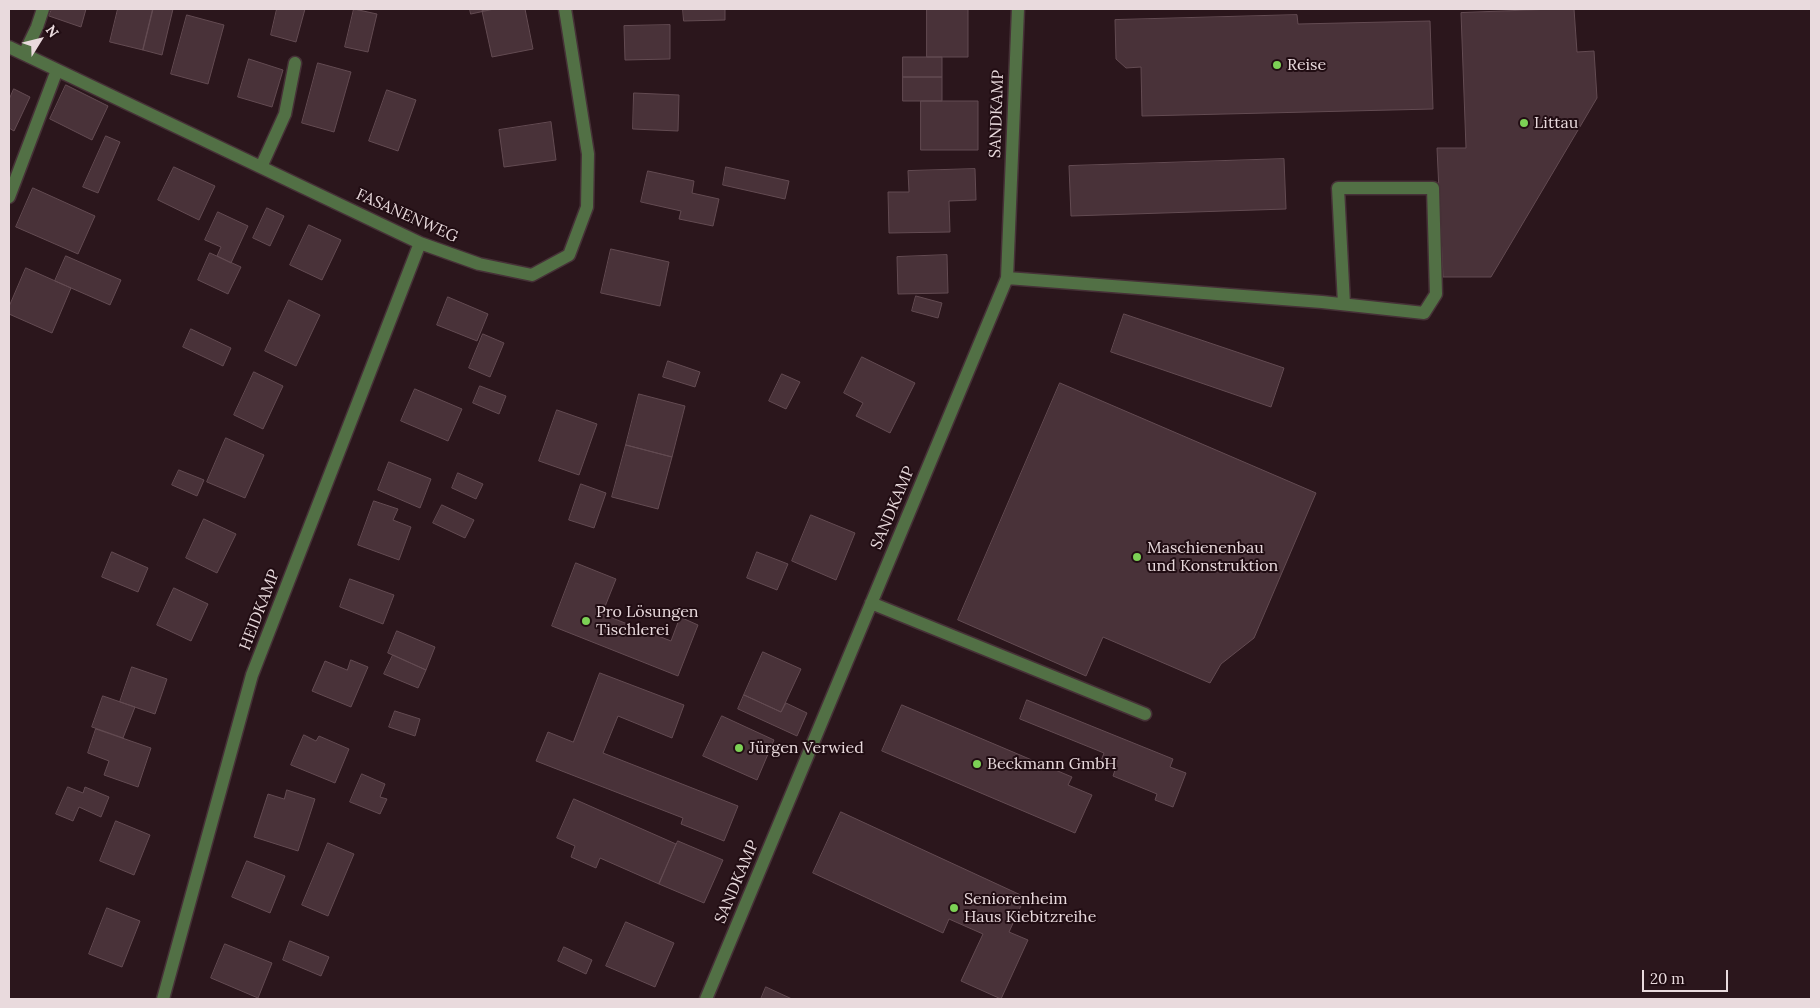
<!DOCTYPE html>
<html>
<head>
<meta charset="utf-8">
<style>
  body { margin:0 }
  #map { position:relative; width:1820px; height:1008px; overflow:hidden; background:#2b161c; font-family:Lora,serif }
  canvas { display:block }
  .frame { position:absolute; inset:0; border:10px solid #e9dadd; pointer-events:none }
  .north { position:absolute; left:15px; top:15px; width:50px; height:50px; -webkit-text-stroke:4px #210d13; paint-order:stroke; rotate:54deg; font-size:14px; font-weight:700; line-height:20px; text-align:center; color:#e9dadd }
  .north::after { content:''; display:block; margin:auto; width:18px; height:22px; background:#e9dadd; clip-path:polygon(50% 0,100% 100%,50% 72%,0 100%) }
  .scale { position:absolute; left:1642px; top:970px; width:86px; height:22px; box-sizing:border-box; border:2px solid #e9dadd; border-top:0; padding-left:6px; font-size:15px; line-height:18px; white-space:nowrap; color:#e9dadd; -webkit-text-stroke:4px #210d13; paint-order:stroke }
</style>
</head>
<body>
<div id="map">
<canvas width="1820" height="1008"></canvas>
<div class="frame"></div>
<div class="north">N</div>
<div class="scale">20 m</div>
</div>
<script>
const context = document.querySelector('canvas').getContext('2d');
context.lineJoin = 'round';
function fill(path, color) { context.fillStyle = color; context.fill(path, 'evenodd'); }
function stroke(path, color, width, dash) { context.strokeStyle = color; context.lineWidth = width; context.lineCap = dash ? 'butt' : 'round'; context.setLineDash(dash || []); context.stroke(path); }
function write(font, color, halo, rows, align = 'center') {
  context.font = font + ' Lora,serif'; context.lineWidth = 4; context.setLineDash([]); context.textBaseline = 'middle'; context.strokeStyle = halo; context.fillStyle = color; for (const [text, x, y, turn = 0] of rows) {
    context.save(); context.translate(x, y); context.rotate((+turn || 0) * Math.PI / 180); context.textAlign = isNaN(turn) ? turn : align; if (halo) context.strokeText(text, 0, 0); context.fillText(text, 0, 0); context.restore();
  }
}
const building = new Path2D(`
  M 52,9 L 86,9 L 81,27 L 49,16 Z
  M 118,9 L 153,9 L 143,50 L 110,42 Z
  M 153,9 L 173,9 L 162,55 L 143,50 Z
  M 277,9 L 305,9 L 296,42 L 271,35 Z
  M 354,9 L 377,14 L 368,52 L 345,47 Z
  M 470,9 L 494,9 L 471,14 Z
  M 494,9 L 525,9 L 533,49 L 492,57 L 482,11 Z
  M 683,9 L 725,9 L 725,20 L 684,21 Z
  M 927,9 L 968,9 L 968,57 L 927,57 Z
  M 1554,9 L 1574,9 L 1577,52 L 1594,51 L 1597,98 L 1491,277 L 1443,277 L 1437,148 L 1466,148 L 1461,13 Z
  M 187,15 L 224,25 L 208,84 L 171,74 Z
  M 1297,15 L 1298,24 L 1430,21 L 1433,109 L 1142,116 L 1141,67 L 1126,68 L 1116,59 L 1115,20 Z
  M 670,25 L 670,59 L 625,60 L 624,26 Z
  M 903,57 L 942,57 L 942,77 L 903,77 Z
  M 249,59 L 283,70 L 272,107 L 238,97 Z
  M 318,63 L 351,72 L 334,132 L 302,123 Z
  M 903,77 L 942,77 L 942,101 L 903,101 Z
  M 66,85 L 108,106 L 92,140 L 50,119 Z
  M 14,89 L 30,97 L 14,131 L 9,128 L 9,100 Z
  M 387,90 L 416,100 L 398,151 L 369,141 Z
  M 634,93 L 679,95 L 678,131 L 633,129 Z
  M 921,101 L 978,101 L 978,150 L 921,150 Z
  M 551,122 L 556,160 L 504,167 L 499,130 Z
  M 106,136 L 120,142 L 98,193 L 83,187 Z
  M 1284,159 L 1286,209 L 1071,216 L 1069,166 Z
  M 174,167 L 215,186 L 199,220 L 158,200 Z
  M 726,167 L 789,181 L 785,199 L 723,185 Z
  M 975,169 L 976,200 L 949,201 L 950,232 L 889,233 L 888,192 L 909,192 L 908,171 Z
  M 648,171 L 694,181 L 692,193 L 719,199 L 713,226 L 679,219 L 681,211 L 641,202 Z
  M 33,188 L 95,216 L 78,254 L 16,227 Z
  M 267,208 L 284,216 L 270,246 L 253,238 Z
  M 218,212 L 248,226 L 231,263 L 217,256 L 221,247 L 205,240 Z
  M 309,225 L 341,240 L 322,280 L 290,265 Z
  M 611,249 L 669,262 L 660,306 L 601,293 Z
  M 210,253 L 241,267 L 228,294 L 198,280 Z
  M 947,255 L 948,293 L 898,294 L 897,257 Z
  M 66,256 L 121,280 L 110,305 L 55,281 Z
  M 26,268 L 71,288 L 52,333 L 9,314 L 9,307 Z
  M 916,296 L 942,303 L 938,318 L 912,311 Z
  M 448,297 L 488,314 L 477,341 L 437,325 Z
  M 289,300 L 320,315 L 296,366 L 265,351 Z
  M 1124,314 L 1284,368 L 1271,407 L 1111,352 Z
  M 191,329 L 231,348 L 223,366 L 183,347 Z
  M 483,334 L 504,343 L 490,377 L 469,368 Z
  M 862,357 L 915,383 L 890,433 L 856,416 L 863,403 L 844,393 Z
  M 668,361 L 700,372 L 695,387 L 663,377 Z
  M 254,372 L 283,386 L 263,429 L 234,415 Z
  M 782,374 L 800,382 L 786,409 L 769,401 Z
  M 1060,383 L 1316,493 L 1254,638 L 1221,664 L 1210,683 L 1103,637 L 1086,676 L 958,620 Z
  M 480,386 L 506,396 L 499,414 L 473,403 Z
  M 415,389 L 462,409 L 448,441 L 401,421 Z
  M 639,394 L 685,406 L 672,457 L 626,445 Z
  M 557,410 L 597,424 L 579,475 L 539,461 Z
  M 226,438 L 264,455 L 245,498 L 207,482 Z
  M 626,445 L 672,457 L 658,509 L 612,497 Z
  M 389,462 L 431,479 L 420,508 L 378,490 Z
  M 179,470 L 204,480 L 197,496 L 172,485 Z
  M 458,473 L 483,484 L 476,499 L 452,488 Z
  M 581,484 L 606,493 L 594,528 L 569,520 Z
  M 374,501 L 398,509 L 393,520 L 411,527 L 399,560 L 358,545 Z
  M 442,505 L 474,520 L 465,538 L 433,523 Z
  M 811,515 L 855,533 L 836,580 L 792,561 Z
  M 204,519 L 236,534 L 217,573 L 186,558 Z
  M 112,552 L 148,568 L 138,592 L 102,577 Z
  M 757,552 L 788,564 L 777,590 L 747,578 Z
  M 576,563 L 616,579 L 602,614 L 671,641 L 680,617 L 698,625 L 678,676 L 552,626 Z
  M 350,579 L 394,595 L 383,624 L 340,607 Z
  M 174,588 L 208,604 L 191,641 L 157,625 Z
  M 397,631 L 435,647 L 426,670 L 388,653 Z
  M 763,652 L 801,669 L 781,712 L 744,695 Z
  M 393,655 L 426,670 L 418,688 L 384,674 Z
  M 351,660 L 368,667 L 351,707 L 312,691 L 325,661 L 347,670 Z
  M 132,667 L 167,679 L 155,714 L 120,702 Z
  M 600,673 L 684,705 L 672,738 L 618,716 L 603,753 L 738,806 L 724,841 L 681,824 L 683,818 L 536,761 L 548,732 L 573,742 Z
  M 744,695 L 781,712 L 786,703 L 807,713 L 797,736 L 738,709 Z
  M 103,696 L 135,707 L 123,738 L 92,727 Z
  M 1027,700 L 1173,759 L 1170,767 L 1186,773 L 1173,807 L 1155,800 L 1157,794 L 1113,776 L 1115,770 L 1100,763 L 1104,753 L 1020,719 Z
  M 902,705 L 1072,777 L 1068,785 L 1092,795 L 1075,833 L 882,751 Z
  M 395,711 L 420,719 L 415,736 L 389,727 Z
  M 722,716 L 774,740 L 757,780 L 703,756 Z
  M 96,729 L 151,748 L 138,787 L 104,775 L 109,761 L 88,753 Z
  M 304,735 L 316,741 L 319,736 L 349,749 L 335,783 L 291,765 Z
  M 362,774 L 385,784 L 380,797 L 387,799 L 380,814 L 350,802 Z
  M 68,787 L 83,793 L 85,787 L 109,797 L 101,817 L 79,807 L 73,821 L 56,814 Z
  M 287,790 L 315,799 L 298,851 L 254,837 L 268,794 L 284,799 Z
  M 574,799 L 676,844 L 659,884 L 600,858 L 596,868 L 571,857 L 575,846 L 557,838 Z
  M 841,812 L 1025,897 L 1009,932 L 1028,940 L 1001,999 L 961,981 L 983,934 L 949,919 L 943,933 L 813,873 Z
  M 116,821 L 150,835 L 134,875 L 100,861 Z
  M 678,841 L 723,860 L 704,903 L 659,884 Z
  M 328,843 L 354,854 L 328,916 L 302,905 Z
  M 247,861 L 285,876 L 270,913 L 232,897 Z
  M 107,908 L 140,921 L 122,967 L 89,954 Z
  M 626,922 L 674,943 L 655,987 L 606,966 Z
  M 290,941 L 329,957 L 321,976 L 283,960 Z
  M 225,944 L 272,963 L 258,998 L 211,978 Z
  M 564,947 L 592,960 L 586,974 L 558,961 Z
  M 766,987 L 792,999 L 761,999 Z`);
fill(building, '#493239');
stroke(building, '#634b52', 1);
const minor = new Path2D(`
  M 9,47 L 420,243 L 479,264 L 532,275 L 569,255 L 587,207 L 588,154 L 565,9
  M 24,54 L 37,27 L 43,9
  M 261,167 L 285,114 L 295,63
  M 9,197 L 57,70
  M 1007,278 L 1322,302 L 1424,313 L 1436,294 L 1433,188 L 1338,188 L 1344,304
  M 871,603 L 1145,714
  M 163,999 L 252,675 L 420,243
  M 706,999 L 1007,278 L 1018,9`);
stroke(minor, '#463137', 15);
stroke(minor, '#527045', 12);
for (const [x, y, r, color] of [
  [1277,65,5,"#7cd155"],
  [1524,123,5,"#7cd155"],
  [1137,557,5,"#7cd155"],
  [586,621,5,"#7cd155"],
  [739,748,5,"#7cd155"],
  [977,764,5,"#7cd155"],
  [954,908,5,"#7cd155"]
]) { const dot = new Path2D(); dot.arc(x, y, r, 0, 2 * Math.PI); context.fillStyle = color; context.fill(dot); stroke(dot, '#210d13', 2); }
write('16px', '#e9dadd', '#210d13', [
  ["Reise",1287,65],
  ["Littau",1534,123],
  ["Maschienenbau",1147,548],
  ["und Konstruktion",1147,566],
  ["Pro Lösungen",596,612],
  ["Tischlerei",596,630],
  ["Jürgen Verwied",749,748],
  ["Beckmann GmbH",987,764],
  ["Seniorenheim",964,899],
  ["Haus Kiebitzreihe",964,917]
], 'left');
write('16px', '#e9dadd', '#210d13', [
  ["SANDKAMP",997,114,-88],
  ["FASANENWEG",407,216,24],
  ["SANDKAMP",893,508,-67],
  ["HEIDKAMP",260,610,-69],
  ["SANDKAMP",737,882,-67]
]);
</script>
</body>
</html>
